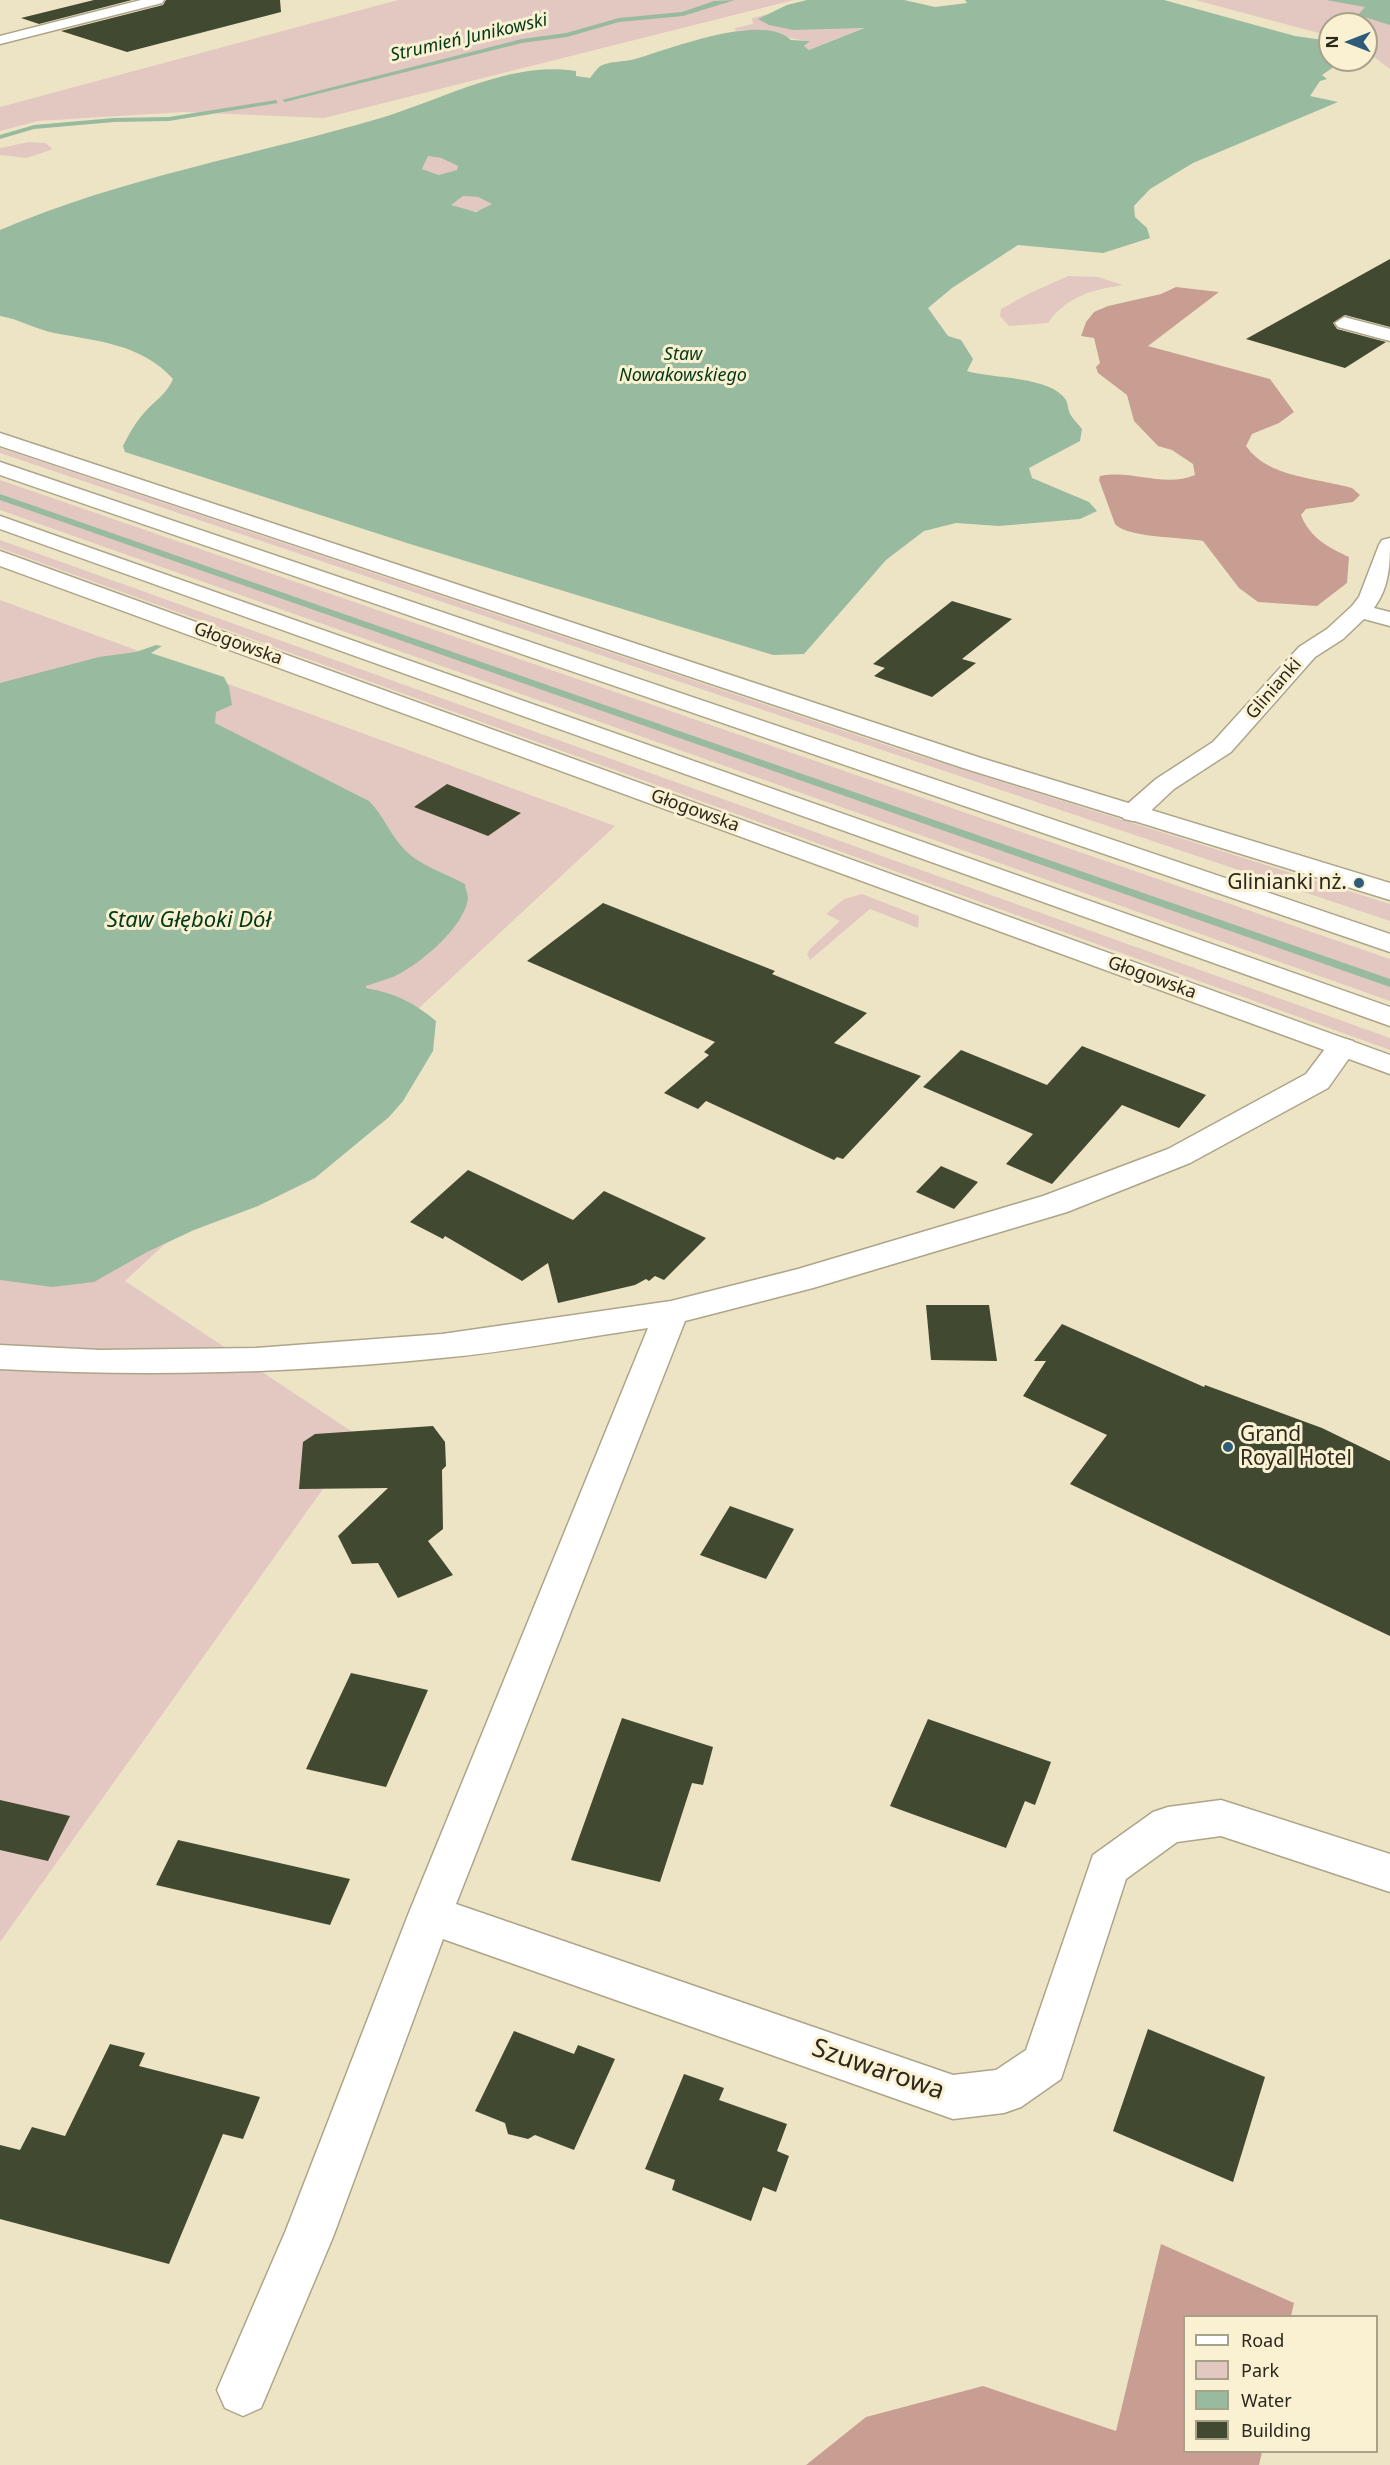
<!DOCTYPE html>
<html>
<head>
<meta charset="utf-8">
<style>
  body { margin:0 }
  #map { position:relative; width:1390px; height:2465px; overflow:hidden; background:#ede4c6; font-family:"Noto Sans",sans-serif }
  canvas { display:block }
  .legend { position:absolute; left:1183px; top:2315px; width:195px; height:138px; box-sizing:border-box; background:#faf1d3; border:2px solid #a8a18a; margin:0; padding:8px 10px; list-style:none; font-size:18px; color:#2c281d }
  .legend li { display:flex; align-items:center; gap:12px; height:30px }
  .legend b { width:30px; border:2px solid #a8a18a }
  .north { position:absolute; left:1318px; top:12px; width:60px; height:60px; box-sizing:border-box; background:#faf1d3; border:2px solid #a8a18a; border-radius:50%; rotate:270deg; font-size:16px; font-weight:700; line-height:24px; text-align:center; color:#2c281d }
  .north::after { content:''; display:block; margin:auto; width:21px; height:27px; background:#2c5c7a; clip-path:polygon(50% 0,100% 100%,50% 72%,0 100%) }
</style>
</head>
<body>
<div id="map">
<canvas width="1390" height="2465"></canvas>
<ul class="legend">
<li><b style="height:8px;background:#fff"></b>Road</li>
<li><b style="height:16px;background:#e3c8c1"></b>Park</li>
<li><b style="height:16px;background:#98ba9f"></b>Water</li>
<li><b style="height:16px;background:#414930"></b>Building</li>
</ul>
<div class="north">N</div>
</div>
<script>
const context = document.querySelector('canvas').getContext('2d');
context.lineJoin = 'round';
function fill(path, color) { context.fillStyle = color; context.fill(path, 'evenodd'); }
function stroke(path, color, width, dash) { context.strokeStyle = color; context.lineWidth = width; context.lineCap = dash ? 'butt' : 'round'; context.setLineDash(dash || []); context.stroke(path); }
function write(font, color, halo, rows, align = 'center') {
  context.font = font + ' "Noto Sans",sans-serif'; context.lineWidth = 6; context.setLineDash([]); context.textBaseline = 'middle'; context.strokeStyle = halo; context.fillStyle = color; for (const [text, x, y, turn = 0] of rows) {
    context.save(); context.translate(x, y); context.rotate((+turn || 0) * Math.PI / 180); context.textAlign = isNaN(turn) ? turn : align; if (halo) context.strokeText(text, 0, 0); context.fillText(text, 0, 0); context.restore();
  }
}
fill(new Path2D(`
  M 398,0 L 794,0 L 324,118 L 184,112 L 38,121 L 0,131 L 0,107 Z
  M 1195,0 L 1390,0 L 1390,69 L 1366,51 L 1366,24 L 1330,24 L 1330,36 Z
  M 772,13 L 759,19 L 827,28 L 865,27 L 809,50 L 804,46 L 809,41 C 784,39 762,27 736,31 L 735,28 L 753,24 L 752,18 Z
  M 29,142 L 45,143 L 52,148 L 51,150 L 26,158 L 0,155 L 0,148 Z
  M 428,156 L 441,158 L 459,166 L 457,171 L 439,175 L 422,169 Z
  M 463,196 L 478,197 L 492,204 C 481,217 464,209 450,205 Z
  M 1068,276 L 1098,277 L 1123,285 C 1092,290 1067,296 1048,323 L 1009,326 L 1000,316 L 1001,309 L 1028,294 Z
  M 0,448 L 910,753 L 1390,904 L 1390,921 L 0,453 Z
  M 0,480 L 1390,959 L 1390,1001 L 0,510 Z
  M 0,540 L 1390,1038 L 1390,1050 L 0,548 Z
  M 0,600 L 615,826 L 125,1281 L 360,1437 L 0,1942 Z
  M 862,894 L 919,916 L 918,928 L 870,909 L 810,960 L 807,954 L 810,949 L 840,921 L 826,914 L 844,899 Z`), '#e3c8c1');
fill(new Path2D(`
  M 1176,287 L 1219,292 L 1148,346 L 1270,379 L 1294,412 L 1279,423 L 1252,434 L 1246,446 C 1268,478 1318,478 1352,488 L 1360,495 L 1353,502 L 1306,509 L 1301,515 C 1310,538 1328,547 1349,557 L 1347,583 L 1317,606 L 1258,602 L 1239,588 L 1203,541 C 1183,537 1127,538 1115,524 L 1099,480 L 1100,476 C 1132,469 1163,488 1195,475 L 1193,464 L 1172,450 L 1158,446 L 1134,421 L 1127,395 L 1098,373 L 1096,367 L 1100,363 L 1094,338 L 1081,336 L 1086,322 L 1094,312 L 1108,306 L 1161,294 Z
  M 1161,2244 L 1294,2303 L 1291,2316 L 1184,2316 L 1184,2452 L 1262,2452 L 1259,2465 L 806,2465 L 866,2417 L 983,2386 L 1116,2431 Z`), '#c89e93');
fill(new Path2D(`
  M 807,0 L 904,0 L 935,7 L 967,3 L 965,0 L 1164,0 L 1295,36 L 1330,41 L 1330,60 L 1344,60 L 1322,75 L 1327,79 L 1320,81 L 1310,96 L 1338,102 L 1193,163 L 1150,189 L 1134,206 L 1135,217 L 1147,228 L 1150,238 L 1103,253 L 1018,245 L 952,288 L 928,308 L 948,336 L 961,340 L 973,359 L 967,371 C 993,379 1051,376 1066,400 C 1068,404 1068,410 1070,414 C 1073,419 1078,424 1082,429 L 1080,441 L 1029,468 L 1032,478 L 1089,502 L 1097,511 L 1080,519 L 999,526 L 956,523 L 924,531 L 886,560 L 804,654 L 773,655 L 410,544 L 125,452 L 123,446 C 129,434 135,423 144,413 C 154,401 167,394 173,379 C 142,344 97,341 54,333 C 35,329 19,319 0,316 L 0,230 C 123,177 257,155 384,117 C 446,98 511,61 576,71 L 576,76 L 590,78 C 593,74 596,70 599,67 C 607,61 625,62 635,59 C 670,49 762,12 791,40 L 810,41 L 804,46 L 809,50 L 864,28 L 793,30 L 769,25 L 758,19 L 787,5 ZM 428,156 L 441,158 L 458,166 L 457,170 L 439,175 L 422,169 ZM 463,196 L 478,197 L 492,204 L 476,212 L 451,205 Z
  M 1326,0 L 1390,0 L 1390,25 L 1358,15 L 1365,7 Z
  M 156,645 L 162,646 L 151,653 L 224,677 L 229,687 L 232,705 L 216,712 L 215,723 L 369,801 C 383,815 390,834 403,848 C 418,865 445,873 465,884 C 465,888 468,894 468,898 C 465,927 418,966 393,977 C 384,980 375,983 366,986 L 366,988 C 397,994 413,1002 436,1021 L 433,1051 L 403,1101 L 389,1117 L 315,1178 L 258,1206 L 194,1230 L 147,1252 L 94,1282 L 52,1287 L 0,1280 L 0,683 L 99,657 L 136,652 Z`), '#98ba9f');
fill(new Path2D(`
  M 735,0 L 683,16 L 619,22 L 567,37 L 522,43 L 285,102 L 282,100 L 522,39 L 566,33 L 619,18 L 682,12 L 714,1 Z
  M 276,100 L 278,103 L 169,121 L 114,122 L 34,129 L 0,139 L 0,135 L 34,125 L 114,118 L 169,117 Z
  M 0,494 L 1390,979 L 1390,987 L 0,500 Z`), '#98ba9f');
fill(new Path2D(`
  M 94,0 L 132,0 L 39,24 L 21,18 Z
  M 166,0 L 280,0 L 281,12 L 127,52 L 61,31 L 163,5 Z
  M 1390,259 L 1390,327 L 1345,315 L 1333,323 L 1337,329 L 1386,342 L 1345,368 L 1246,339 Z
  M 952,601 L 1012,619 L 962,659 L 976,663 L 932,697 L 874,676 L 885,668 L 873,664 Z
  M 447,784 L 521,813 L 488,836 L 414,807 Z
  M 603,903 L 775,971 L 772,974 L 867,1013 L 834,1043 L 921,1076 L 843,1159 L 837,1157 L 834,1160 L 706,1101 L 698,1109 L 664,1093 L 709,1055 L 704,1052 L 715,1042 L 527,961 Z
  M 1082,1046 L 1206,1095 L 1179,1128 L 1122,1105 L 1052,1184 L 1006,1164 L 1033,1134 L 923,1087 L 961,1050 L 1047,1085 Z
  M 941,1166 L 978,1182 L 954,1209 L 916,1192 Z
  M 468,1170 L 573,1220 L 604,1191 L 706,1238 L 664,1280 L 655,1276 L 649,1281 L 646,1279 L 635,1285 L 558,1303 L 548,1263 L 522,1281 L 445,1236 L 443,1239 L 410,1222 Z
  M 926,1305 L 989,1305 L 997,1361 L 931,1360 Z
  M 1062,1324 L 1204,1387 L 1205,1385 L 1322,1428 L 1390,1461 L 1390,1636 L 1070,1484 L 1107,1435 L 1023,1396 L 1046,1361 L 1034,1361 Z
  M 433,1426 L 445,1442 L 446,1466 L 442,1470 L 443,1529 L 428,1541 L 453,1575 L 398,1598 L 378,1563 L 352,1564 L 338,1536 L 388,1488 L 299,1489 L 303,1442 L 315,1434 Z
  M 730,1506 L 794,1529 L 766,1579 L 700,1555 Z
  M 351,1673 L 428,1690 L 386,1787 L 306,1769 Z
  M 622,1718 L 713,1747 L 703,1785 L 692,1783 L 660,1882 L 571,1860 Z
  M 928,1719 L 1051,1762 L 1035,1805 L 1025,1801 L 1006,1848 L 890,1806 Z
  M 0,1800 L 70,1816 L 48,1861 L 0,1850 Z
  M 178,1840 L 350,1879 L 330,1925 L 156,1885 Z
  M 1148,2029 L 1265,2077 L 1233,2182 L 1113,2131 Z
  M 514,2031 L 574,2054 L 578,2045 L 615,2059 L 574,2150 L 535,2135 L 528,2139 L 508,2134 L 505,2123 L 475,2111 Z
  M 110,2044 L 145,2053 L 139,2066 L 260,2097 L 243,2139 L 223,2134 L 169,2264 L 0,2219 L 0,2145 L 20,2150 L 32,2127 L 65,2136 Z
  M 684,2074 L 724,2088 L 719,2100 L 787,2124 L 777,2151 L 789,2156 L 776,2192 L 763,2187 L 751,2221 L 672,2190 L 675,2180 L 645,2169 Z`), '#414930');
const street = new Path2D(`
  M 141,0 L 164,0 L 162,3 L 0,44 L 0,36 Z
  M 1344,317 L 1390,329 L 1390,341 L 1338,327 L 1335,323 Z
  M 1390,538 C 1390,564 1390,586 1374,608 L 1390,612 L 1390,626 L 1364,619 L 1343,639 L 1315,657 L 1231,752 L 1174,789 L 1142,819 L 1133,821 L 1124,819 L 1120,813 L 1124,807 L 1156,779 L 1213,742 L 1299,647 L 1327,629 L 1352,606 L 1359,597 L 1379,545 L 1382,540 Z
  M 1342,1038 L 1353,1041 L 1357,1047 L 1328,1088 L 1190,1163 L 1067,1212 L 813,1288 L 685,1321 L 456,1904 L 953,2075 L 996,2070 L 1026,2050 L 1093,1855 L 1153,1812 L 1168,1807 L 1221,1800 L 1390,1854 L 1390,1892 L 1221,1836 L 1177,1842 L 1126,1879 L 1061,2079 L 1021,2107 L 1004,2113 L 953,2119 L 443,1939 L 333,2237 L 261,2408 L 243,2416 L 225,2408 L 217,2390 L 286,2230 L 408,1915 L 648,1328 C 579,1338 510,1352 441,1358 C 294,1373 147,1377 0,1369 L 0,1345 L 100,1350 L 256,1348 L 442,1334 L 671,1301 L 798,1269 L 1043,1196 L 1168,1149 L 1306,1074 L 1331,1041 Z`);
const secondary = new Path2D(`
  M 0,433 L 981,758 L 1390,883 L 1390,900 L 963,768 L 0,446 Z
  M 0,462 L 1390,934 L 1390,952 L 0,475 Z
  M 0,516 L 1390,1007 L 1390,1026 L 0,529 Z
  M 0,551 L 1390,1055 L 1390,1074 L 0,566 Z`);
stroke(street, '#ada589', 3);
stroke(secondary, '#ada589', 3);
fill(street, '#fff');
fill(secondary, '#fff');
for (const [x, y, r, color] of [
  [1359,883,6,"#2c5c7a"],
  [1228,1447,6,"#2c5c7a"]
]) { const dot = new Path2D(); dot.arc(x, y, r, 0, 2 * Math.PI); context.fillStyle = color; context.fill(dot); stroke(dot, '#faf1d3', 2); }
write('italic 18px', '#003917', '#faf1d3', [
  ["Strumień Junikowski",469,38,-13],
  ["Staw",683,355],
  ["Nowakowskiego",683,376]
]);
write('18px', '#2c281d', '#faf1d3', [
  ["Głogowska",238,644,20],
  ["Glinianki",1274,689,-49],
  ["Głogowska",695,811,20],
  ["Głogowska",1152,978,20]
]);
write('21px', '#2c281d', '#faf1d3', [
  ["Glinianki nż.",1347,883],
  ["Grand",1240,1435,"left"],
  ["Royal Hotel",1240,1459,"left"]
], 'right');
write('italic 22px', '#003917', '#faf1d3', [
  ["Staw Głęboki Dół",189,921]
]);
write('26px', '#2c281d', '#faf1d3', [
  ["Szuwarowa",878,2070,19]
]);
</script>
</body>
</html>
